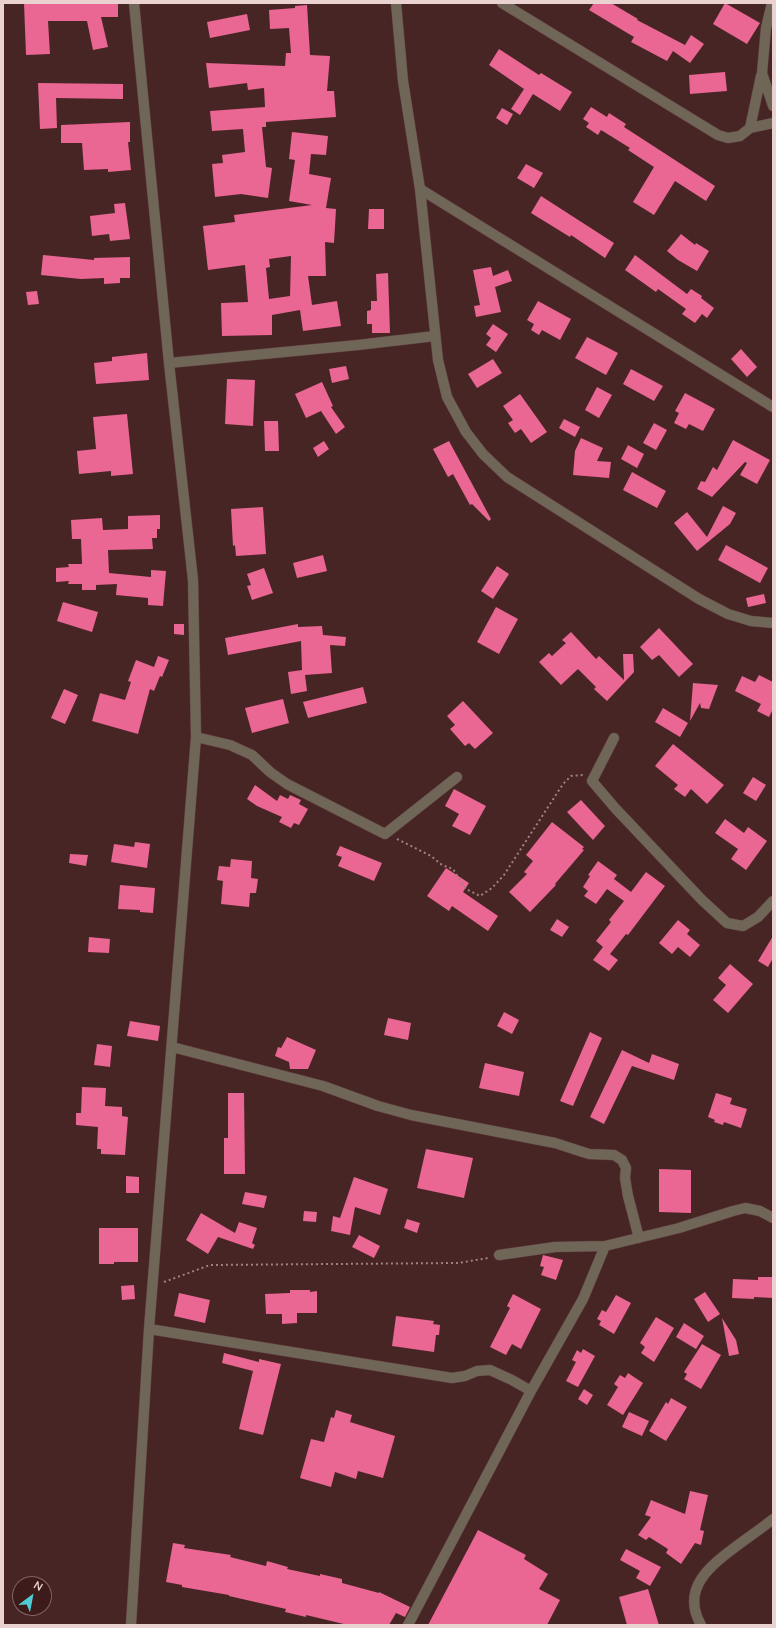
<!DOCTYPE html>
<html>
<head>
<meta charset="utf-8">
<style>
  body { margin:0 }
  #map { position:relative; width:776px; height:1628px; overflow:hidden; background:#482525; font-family:"Nunito Sans",sans-serif }
  canvas { display:block }
  .frame { position:absolute; inset:0; border:4px solid #ead2d1; pointer-events:none }
  .north { position:absolute; left:12px; top:1576px; width:40px; height:40px; box-sizing:border-box; background:#3d1b1b; border:1px solid #826464; border-radius:50%; rotate:32deg; font-size:11px; font-weight:700; line-height:16px; text-align:center; color:#ead2d1 }
  .north::after { content:''; display:block; margin:auto; width:14px; height:18px; background:#51ccd4; clip-path:polygon(50% 0,100% 100%,50% 72%,0 100%) }
</style>
</head>
<body>
<div id="map">
<canvas width="776" height="1628"></canvas>
<div class="frame"></div>
<div class="north">N</div>
</div>
<script>
const context = document.querySelector('canvas').getContext('2d');
context.lineJoin = 'round';
function fill(path, color) { context.fillStyle = color; context.fill(path, 'evenodd'); }
function stroke(path, color, width, dash) { context.strokeStyle = color; context.lineWidth = width; context.lineCap = dash ? 'butt' : 'round'; context.setLineDash(dash || []); context.stroke(path); }
fill(new Path2D(`
  M 24,3 L 118,3 L 118,17 L 101,17 L 108,47 L 93,50 L 87,21 L 48,21 L 50,54 L 26,55 Z
  M 594,3 L 611,3 L 638,19 L 637,20 L 685,45 L 691,35 L 704,44 L 690,63 L 673,51 L 667,61 L 631,42 L 634,37 L 589,10 Z
  M 725,3 L 760,23 L 747,44 L 713,24 Z
  M 307,5 L 310,55 L 330,56 L 327,91 L 334,91 L 336,117 L 266,122 L 266,127 L 262,127 L 266,167 L 272,168 L 268,198 L 241,194 L 215,197 L 212,164 L 223,163 L 222,155 L 245,152 L 243,129 L 212,131 L 210,111 L 265,107 L 264,88 L 248,90 L 247,83 L 209,88 L 206,63 L 285,66 L 286,53 L 291,53 L 289,28 L 270,29 L 269,10 L 295,8 L 295,6 Z
  M 247,14 L 250,30 L 210,38 L 207,22 Z
  M 499,49 L 539,75 L 541,73 L 572,92 L 560,111 L 533,94 L 520,115 L 511,109 L 524,89 L 489,65 Z
  M 725,72 L 727,91 L 690,94 L 689,75 Z
  M 38,83 L 123,84 L 123,99 L 56,98 L 57,128 L 40,129 Z
  M 591,107 L 607,117 L 609,113 L 626,124 L 624,127 L 715,186 L 706,201 L 675,181 L 654,215 L 633,202 L 654,167 L 628,150 L 630,148 L 601,130 L 598,135 L 586,127 L 589,123 L 583,119 Z
  M 502,108 L 513,114 L 507,125 L 496,118 Z
  M 130,122 L 130,142 L 128,142 L 131,170 L 108,172 L 108,169 L 84,170 L 82,143 L 61,143 L 61,125 Z
  M 292,132 L 328,136 L 326,155 L 311,154 L 309,174 L 331,178 L 326,208 L 336,209 L 334,243 L 325,242 L 326,276 L 308,276 L 312,305 L 337,301 L 341,326 L 303,331 L 300,310 L 272,315 L 272,335 L 222,336 L 221,303 L 248,302 L 245,265 L 208,270 L 203,226 L 235,222 L 234,215 L 312,205 L 289,201 L 295,160 L 289,159 ZM 291,256 L 290,296 L 269,299 L 266,268 L 270,267 L 269,259 Z
  M 526,164 L 543,173 L 534,188 L 517,178 Z
  M 541,196 L 614,243 L 605,258 L 571,235 L 570,237 L 531,213 Z
  M 125,203 L 130,239 L 110,241 L 109,234 L 92,236 L 90,216 L 115,213 L 114,204 Z
  M 369,209 L 384,209 L 384,229 L 368,229 Z
  M 681,234 L 695,245 L 696,243 L 709,251 L 697,271 L 678,260 L 667,251 Z
  M 43,255 L 94,260 L 94,258 L 130,257 L 130,278 L 120,278 L 120,283 L 104,284 L 104,278 L 81,279 L 41,275 Z
  M 635,255 L 687,294 L 691,289 L 702,296 L 701,298 L 714,308 L 707,318 L 702,314 L 695,323 L 682,314 L 686,309 L 658,289 L 656,292 L 625,270 Z
  M 491,267 L 493,276 L 508,270 L 512,281 L 495,287 L 501,312 L 476,317 L 474,306 L 480,305 L 473,270 Z
  M 388,273 L 390,333 L 372,333 L 372,324 L 367,324 L 367,311 L 371,310 L 371,301 L 377,301 L 376,274 Z
  M 37,291 L 39,304 L 28,305 L 26,292 Z
  M 538,301 L 571,319 L 560,340 L 542,330 L 539,335 L 531,330 L 534,324 L 527,320 Z
  M 493,324 L 508,334 L 496,352 L 486,345 L 491,338 L 486,334 Z
  M 587,337 L 618,353 L 606,375 L 575,358 Z
  M 741,349 L 757,367 L 747,377 L 731,359 Z
  M 147,353 L 149,380 L 96,384 L 94,363 L 112,361 L 112,357 Z
  M 493,359 L 502,373 L 477,388 L 468,374 Z
  M 346,366 L 349,379 L 332,383 L 329,369 Z
  M 631,369 L 663,386 L 654,401 L 623,384 Z
  M 227,379 L 255,380 L 253,426 L 225,424 Z
  M 322,382 L 333,406 L 331,407 L 345,427 L 336,434 L 321,411 L 306,418 L 295,394 Z
  M 597,387 L 612,395 L 599,418 L 585,410 Z
  M 685,393 L 715,409 L 703,431 L 689,424 L 686,429 L 674,423 L 679,413 L 675,411 Z
  M 520,394 L 547,432 L 531,443 L 521,429 L 515,433 L 508,423 L 513,420 L 503,406 Z
  M 127,414 L 133,474 L 111,476 L 111,471 L 79,474 L 77,451 L 96,449 L 93,417 Z
  M 564,419 L 580,427 L 575,437 L 559,428 Z
  M 264,421 L 278,421 L 279,451 L 265,451 Z
  M 654,423 L 667,430 L 656,450 L 643,443 Z
  M 581,438 L 603,448 L 597,461 L 611,462 L 609,478 L 573,475 L 575,451 Z
  M 733,440 L 770,460 L 757,484 L 740,475 L 747,463 L 745,462 L 712,497 L 697,489 L 701,481 L 705,482 L 713,467 L 717,470 Z
  M 324,441 L 329,449 L 318,457 L 313,448 Z
  M 449,441 L 491,519 L 489,521 L 472,504 L 470,505 L 453,474 L 448,477 L 433,449 Z
  M 628,445 L 644,454 L 637,468 L 621,459 Z
  M 632,472 L 666,491 L 657,508 L 623,490 Z
  M 723,506 L 736,513 L 730,524 L 697,551 L 674,523 L 687,512 L 707,537 Z
  M 263,507 L 266,554 L 236,556 L 235,545 L 233,546 L 231,509 Z
  M 160,515 L 160,529 L 157,529 L 157,538 L 152,538 L 153,549 L 108,550 L 109,573 L 151,577 L 151,570 L 166,571 L 163,606 L 148,605 L 148,598 L 116,595 L 117,584 L 96,585 L 96,590 L 82,590 L 82,584 L 68,584 L 69,581 L 56,582 L 56,568 L 69,567 L 68,564 L 82,564 L 81,539 L 72,539 L 71,520 L 102,518 L 103,530 L 128,529 L 128,516 Z
  M 726,545 L 768,568 L 760,583 L 718,560 Z
  M 323,555 L 327,571 L 297,578 L 293,563 Z
  M 497,566 L 509,574 L 493,599 L 481,591 Z
  M 264,568 L 273,593 L 252,600 L 247,586 L 251,585 L 247,574 Z
  M 764,594 L 766,603 L 748,607 L 746,598 Z
  M 63,602 L 98,612 L 92,632 L 57,621 Z
  M 496,607 L 518,619 L 499,654 L 477,642 Z
  M 174,624 L 184,624 L 184,635 L 174,634 Z
  M 298,624 L 298,627 L 322,626 L 323,635 L 346,637 L 345,646 L 330,645 L 332,673 L 305,675 L 307,691 L 291,694 L 288,672 L 302,670 L 301,641 L 228,655 L 225,638 Z
  M 659,628 L 693,664 L 679,677 L 659,655 L 652,660 L 640,647 Z
  M 571,632 L 596,659 L 599,656 L 624,680 L 623,654 L 633,654 L 634,672 L 607,701 L 594,689 L 596,687 L 578,669 L 561,685 L 539,662 L 549,653 L 552,656 L 566,643 L 562,640 Z
  M 158,656 L 169,660 L 162,677 L 160,676 L 154,691 L 150,689 L 138,734 L 92,721 L 100,693 L 125,700 L 131,682 L 128,681 L 136,660 L 154,667 Z
  M 759,675 L 773,682 L 773,709 L 769,717 L 757,711 L 761,704 L 735,691 L 742,676 L 755,682 Z
  M 693,683 L 718,685 L 709,709 L 701,708 L 700,703 L 690,721 Z
  M 363,687 L 367,703 L 308,718 L 303,702 Z
  M 64,689 L 78,695 L 65,724 L 51,718 Z
  M 283,699 L 289,723 L 252,733 L 245,708 Z
  M 463,701 L 493,733 L 475,749 L 469,743 L 465,746 L 450,729 L 455,725 L 447,716 Z
  M 663,708 L 688,723 L 680,737 L 655,722 Z
  M 673,744 L 724,785 L 707,804 L 691,789 L 685,797 L 674,789 L 678,785 L 655,766 Z
  M 753,777 L 766,785 L 756,801 L 743,793 Z
  M 255,785 L 277,801 L 280,795 L 288,799 L 290,795 L 301,800 L 299,804 L 308,809 L 299,825 L 294,823 L 291,828 L 279,822 L 282,817 L 257,806 L 247,799 Z
  M 454,789 L 486,806 L 470,835 L 452,826 L 459,814 L 445,806 Z
  M 581,800 L 605,826 L 593,840 L 567,812 Z
  M 725,819 L 744,833 L 748,827 L 767,841 L 746,870 L 731,859 L 738,849 L 715,833 Z
  M 552,822 L 584,847 L 582,849 L 584,850 L 555,884 L 556,885 L 530,912 L 509,892 L 527,874 L 524,872 L 533,861 L 526,855 Z
  M 135,842 L 150,844 L 147,868 L 111,862 L 114,844 L 134,847 Z
  M 340,846 L 382,863 L 374,881 L 338,866 L 342,857 L 336,855 Z
  M 70,854 L 88,855 L 86,866 L 69,863 Z
  M 231,859 L 252,861 L 251,878 L 258,879 L 256,893 L 250,893 L 249,907 L 221,904 L 223,881 L 217,880 L 219,866 L 230,867 Z
  M 598,861 L 617,875 L 614,879 L 631,892 L 646,872 L 665,886 L 628,935 L 626,934 L 610,954 L 618,960 L 609,971 L 593,960 L 603,947 L 596,941 L 611,922 L 609,920 L 624,901 L 607,889 L 596,904 L 584,896 L 588,891 L 583,887 L 590,876 L 588,875 Z
  M 446,868 L 469,883 L 463,892 L 498,916 L 488,931 L 452,906 L 449,911 L 427,896 Z
  M 120,885 L 155,888 L 153,913 L 140,912 L 140,910 L 118,909 Z
  M 557,919 L 569,927 L 562,937 L 550,930 Z
  M 678,920 L 690,930 L 687,934 L 700,945 L 690,957 L 678,947 L 672,954 L 659,943 Z
  M 773,936 L 773,958 L 768,967 L 758,961 Z
  M 89,937 L 110,939 L 109,953 L 88,952 Z
  M 730,964 L 753,984 L 728,1013 L 713,1000 L 726,985 L 718,978 Z
  M 504,1012 L 519,1020 L 512,1034 L 497,1026 Z
  M 388,1018 L 411,1023 L 408,1040 L 384,1035 Z
  M 130,1021 L 160,1026 L 158,1041 L 127,1036 Z
  M 590,1032 L 602,1038 L 573,1106 L 560,1101 Z
  M 287,1037 L 316,1050 L 308,1069 L 290,1069 L 289,1062 L 275,1056 L 278,1047 L 281,1048 Z
  M 97,1044 L 112,1046 L 110,1067 L 94,1065 Z
  M 622,1050 L 649,1063 L 652,1054 L 679,1064 L 674,1080 L 632,1066 L 604,1124 L 590,1117 Z
  M 485,1063 L 524,1072 L 519,1096 L 479,1088 Z
  M 82,1087 L 106,1088 L 105,1106 L 122,1107 L 122,1116 L 128,1117 L 125,1155 L 101,1154 L 101,1149 L 97,1149 L 98,1127 L 76,1125 L 76,1113 L 81,1113 Z
  M 228,1093 L 244,1093 L 245,1174 L 224,1174 L 224,1138 L 228,1138 Z
  M 716,1093 L 732,1098 L 730,1104 L 747,1109 L 741,1128 L 724,1122 L 723,1125 L 714,1122 L 715,1120 L 708,1117 Z
  M 426,1149 L 473,1158 L 464,1198 L 417,1188 Z
  M 659,1169 L 691,1170 L 691,1213 L 659,1212 Z
  M 126,1176 L 139,1177 L 139,1193 L 126,1193 Z
  M 354,1177 L 388,1189 L 380,1215 L 355,1207 L 350,1235 L 331,1231 L 333,1216 L 340,1218 Z
  M 245,1192 L 267,1196 L 264,1208 L 242,1204 Z
  M 304,1211 L 317,1212 L 316,1222 L 303,1221 Z
  M 201,1213 L 235,1233 L 239,1222 L 257,1228 L 252,1243 L 255,1245 L 253,1249 L 218,1237 L 208,1254 L 186,1240 Z
  M 407,1219 L 420,1223 L 417,1233 L 404,1228 Z
  M 99,1228 L 138,1228 L 138,1262 L 114,1262 L 114,1264 L 99,1264 Z
  M 359,1235 L 380,1246 L 374,1258 L 352,1247 Z
  M 543,1255 L 563,1260 L 556,1280 L 541,1275 L 544,1267 L 540,1266 Z
  M 758,1277 L 773,1277 L 773,1298 L 754,1297 L 754,1299 L 732,1298 L 733,1279 L 758,1280 Z
  M 134,1285 L 135,1299 L 122,1300 L 121,1286 Z
  M 290,1290 L 310,1290 L 310,1292 L 317,1291 L 317,1313 L 297,1313 L 297,1323 L 282,1324 L 282,1314 L 266,1314 L 265,1294 L 290,1293 Z
  M 705,1292 L 720,1314 L 708,1322 L 694,1299 Z
  M 179,1293 L 210,1300 L 205,1323 L 174,1316 Z
  M 513,1294 L 541,1309 L 521,1349 L 512,1344 L 506,1355 L 490,1347 L 510,1308 L 507,1306 Z
  M 616,1295 L 631,1303 L 614,1334 L 599,1325 L 601,1321 L 597,1319 L 602,1310 L 606,1312 Z
  M 396,1316 L 434,1321 L 433,1324 L 440,1325 L 439,1335 L 436,1335 L 434,1352 L 392,1346 Z
  M 656,1317 L 674,1328 L 654,1362 L 641,1353 L 645,1347 L 640,1343 Z
  M 722,1318 L 736,1340 L 739,1354 L 729,1356 Z
  M 684,1323 L 704,1336 L 696,1349 L 676,1337 Z
  M 702,1344 L 721,1355 L 701,1389 L 684,1379 L 687,1374 L 684,1372 Z
  M 583,1349 L 595,1356 L 578,1387 L 566,1381 L 576,1362 L 572,1360 L 577,1350 L 581,1353 Z
  M 224,1353 L 259,1362 L 259,1359 L 281,1364 L 263,1435 L 239,1429 L 253,1371 L 222,1363 Z
  M 628,1373 L 643,1383 L 623,1415 L 607,1405 L 618,1387 L 614,1384 L 620,1375 L 625,1378 Z
  M 584,1389 L 593,1395 L 587,1405 L 578,1399 Z
  M 671,1398 L 687,1407 L 666,1441 L 649,1431 L 666,1402 L 668,1404 Z
  M 336,1410 L 352,1415 L 350,1422 L 395,1436 L 383,1478 L 358,1471 L 356,1479 L 335,1472 L 331,1487 L 300,1478 L 311,1439 L 324,1442 L 331,1417 L 334,1418 Z
  M 629,1412 L 649,1421 L 642,1436 L 622,1427 Z
  M 690,1491 L 708,1495 L 700,1530 L 704,1531 L 701,1545 L 695,1543 L 681,1564 L 666,1553 L 668,1549 L 649,1537 L 646,1540 L 638,1535 L 651,1517 L 645,1515 L 651,1500 L 685,1514 Z
  M 478,1530 L 526,1555 L 524,1559 L 548,1574 L 539,1589 L 560,1600 L 547,1625 L 428,1625 Z
  M 173,1543 L 185,1545 L 184,1548 L 231,1555 L 230,1557 L 266,1566 L 267,1561 L 288,1567 L 287,1569 L 320,1576 L 320,1574 L 342,1579 L 342,1583 L 379,1593 L 379,1592 L 410,1607 L 405,1617 L 396,1613 L 389,1625 L 348,1625 L 306,1615 L 306,1617 L 285,1612 L 286,1609 L 229,1596 L 229,1595 L 182,1587 L 182,1585 L 166,1582 Z
  M 626,1549 L 661,1567 L 650,1586 L 636,1578 L 640,1571 L 620,1560 Z
  M 648,1589 L 659,1625 L 627,1625 L 619,1597 Z`), '#ea6693');
const minor = new Path2D(`
  M 396,3 L 403,81 L 420,189 L 438,360 L 447,397 L 466,432 L 483,454 L 507,477 L 699,599 L 728,614 L 751,621 L 773,623
  M 502,3 L 718,135 L 728,138 L 740,136 L 750,128 L 773,123
  M 772,3 L 766,28 L 762,73 L 773,106
  M 750,128 L 761,76
  M 420,189 L 773,407
  M 169,363 L 358,345 L 435,336
  M 196,737 L 230,745 L 252,755 L 270,772 L 287,784 L 385,834 L 457,777
  M 614,738 L 592,781 L 615,808 L 702,900 L 727,923 L 743,926 L 758,917 L 773,901
  M 172,1047 L 323,1086 L 378,1106 L 411,1115 L 555,1143 L 589,1154 L 614,1155 L 622,1160 L 626,1168 L 625,1178 L 628,1196 L 639,1238
  M 499,1255 L 555,1247 L 605,1246
  M 149,1329 L 452,1378 L 465,1376 L 477,1371 L 490,1370 L 512,1380 L 531,1391
  M 131,1625 L 149,1329 L 196,737 L 193,580 L 169,363 L 134,3
  M 408,1625 L 531,1391 L 583,1299 L 605,1246 L 679,1228 L 733,1211 L 745,1208 L 760,1211 L 773,1218
  M 701,1625 C 680,1588 711,1565 738,1545 C 750,1536 762,1528 773,1519`);
stroke(minor, '#624141', 11);
stroke(new Path2D(`
  M 397,839 L 431,856 L 442,865 L 453,869 L 466,889 L 480,896 L 492,888 L 504,875 L 563,784 L 571,776 L 583,775
  M 164,1282 L 210,1265 L 458,1263 L 488,1258`), '#9f8281', 2, [2, 3]);
stroke(minor, '#6f6658', 10);
</script>
</body>
</html>
